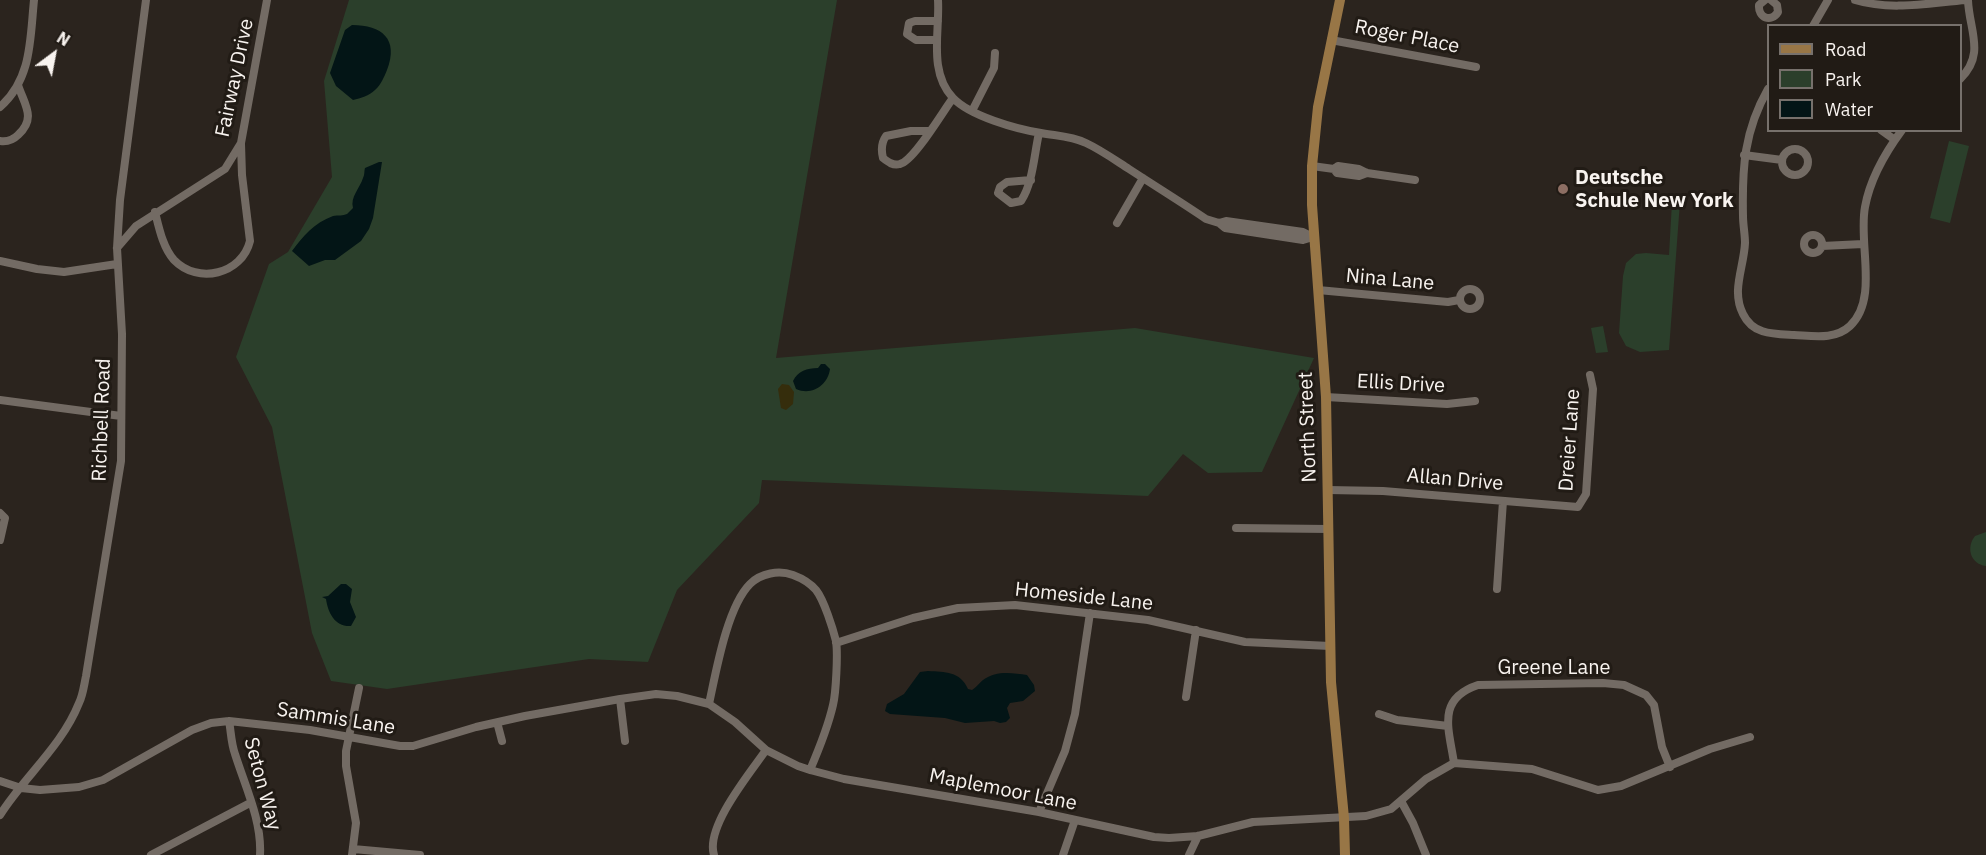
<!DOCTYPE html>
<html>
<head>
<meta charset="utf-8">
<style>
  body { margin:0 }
  #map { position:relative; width:1986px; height:855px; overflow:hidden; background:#2b241e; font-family:"IBM Plex Sans",sans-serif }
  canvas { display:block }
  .legend { position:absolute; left:1767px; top:24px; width:195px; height:108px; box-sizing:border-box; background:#211b15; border:2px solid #77716c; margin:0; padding:8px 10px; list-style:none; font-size:18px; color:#f8f3ef }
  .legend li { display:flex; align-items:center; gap:12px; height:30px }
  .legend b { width:30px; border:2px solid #77716c }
  .north { position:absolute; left:24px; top:24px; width:60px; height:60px; -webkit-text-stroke:4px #211b15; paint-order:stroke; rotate:32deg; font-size:16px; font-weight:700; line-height:24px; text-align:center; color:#f8f3ef }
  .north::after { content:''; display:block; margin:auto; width:21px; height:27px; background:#f8f3ef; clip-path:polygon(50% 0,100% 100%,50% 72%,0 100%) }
</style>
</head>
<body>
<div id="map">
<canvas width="1986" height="855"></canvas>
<ul class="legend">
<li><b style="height:8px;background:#987646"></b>Road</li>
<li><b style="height:16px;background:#2b3f2b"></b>Park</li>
<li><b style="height:16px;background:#031516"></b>Water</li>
</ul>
<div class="north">N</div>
</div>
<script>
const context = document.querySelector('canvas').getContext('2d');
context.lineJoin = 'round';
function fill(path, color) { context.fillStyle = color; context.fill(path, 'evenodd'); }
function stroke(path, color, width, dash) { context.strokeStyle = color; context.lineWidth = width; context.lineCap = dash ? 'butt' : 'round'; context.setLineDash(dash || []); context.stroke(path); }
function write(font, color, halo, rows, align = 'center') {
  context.font = font + ' "IBM Plex Sans",sans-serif'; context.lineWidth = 6; context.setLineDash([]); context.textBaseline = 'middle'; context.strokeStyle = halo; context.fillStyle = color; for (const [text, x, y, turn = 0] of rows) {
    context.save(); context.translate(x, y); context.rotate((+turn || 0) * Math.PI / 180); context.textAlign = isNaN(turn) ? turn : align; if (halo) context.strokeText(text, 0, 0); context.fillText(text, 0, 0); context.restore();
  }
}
fill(new Path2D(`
  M 349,0 L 837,0 L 776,358 L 1135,328 L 1314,358 L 1262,472 L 1208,473 L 1183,454 L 1148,496 L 762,480 L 759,503 L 677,590 L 648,662 L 589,659 L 387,689 L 331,681 L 312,633 L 272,427 L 236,357 L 269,264 L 288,252 L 332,177 L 324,81 Z
  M 1949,141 L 1969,146 L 1950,223 L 1930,218 Z
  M 1672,202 L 1680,202 L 1669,350 L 1640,352 L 1626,346 L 1619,333 L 1623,276 L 1626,263 L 1636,254 L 1646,253 L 1669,255 Z
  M 1603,326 L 1608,352 L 1596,353 L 1591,328 Z
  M 1986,532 L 1986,566 C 1970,564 1966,547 1975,536 Z`), '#2b3f2b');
fill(new Path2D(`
  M 782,384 L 789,385 L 794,392 L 793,404 L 786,410 L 781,408 L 778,389 Z`), '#352d0c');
fill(new Path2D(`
  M 352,25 C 382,25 399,39 387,70 C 384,77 381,85 375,90 C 369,96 361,98 353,100 L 336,86 L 330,73 L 345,30 Z
  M 379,162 L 382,162 L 373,218 L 369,229 L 361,241 L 335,260 L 325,260 L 309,266 L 292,251 C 303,236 314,223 333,216 C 338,215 343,216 347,214 L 353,208 C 350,197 360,188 363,178 C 365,174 364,171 365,168 Z
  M 821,364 L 825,364 L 830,369 C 828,385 812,396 796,389 L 793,381 C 798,371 807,368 818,368 Z
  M 341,584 L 346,584 L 352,589 L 350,602 L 356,617 L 351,626 C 335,627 328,613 326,599 L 322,597 L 328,596 Z
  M 928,671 C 945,672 960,671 968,689 L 972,690 C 977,687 979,683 983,680 C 996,670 1013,673 1027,675 L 1034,685 L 1035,691 L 1023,701 L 1010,703 L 1007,708 L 1010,718 L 1006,722 L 1000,723 L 994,721 L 965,723 L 945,718 L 890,714 L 885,711 L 887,704 L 904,694 L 920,672 Z`), '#031516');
stroke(new Path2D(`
  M 938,0 C 940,31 928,72 953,98 C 970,116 1016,129 1041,133 C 1057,136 1071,136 1086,143 C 1101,150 1115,160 1129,169 C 1155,186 1181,202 1206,219 L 1219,223 L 1226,221 L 1303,232 L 1313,237
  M 1765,0 L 1759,5 C 1758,18 1771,23 1778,12 L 1777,5 L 1771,0
  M 1855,0 C 1891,11 1929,3 1966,0
  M 1813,26 L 1828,0
  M 937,40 L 916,40 L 907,34 L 909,23 L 915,21 L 938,21
  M 1331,40 L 1476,67
  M 1960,79 C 1986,54 1969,30 1968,0
  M 1768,89 C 1744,131 1742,168 1743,216 C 1743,225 1745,234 1745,243 C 1744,267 1731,291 1743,314 C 1753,335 1774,334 1794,335 C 1814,336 1835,340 1850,326 C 1879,299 1858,243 1865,207 C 1870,179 1885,153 1902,130
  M 0,107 C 32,79 30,39 34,0
  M 972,111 L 994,68 L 995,53
  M 1881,130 L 1895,140
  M 930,131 L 911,131 L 886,136 C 881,143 881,150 883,158 C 888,162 893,166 900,164 C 914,161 943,111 953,98
  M 0,141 C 7,142 13,140 18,135 C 37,118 24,104 18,85
  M1782 162a13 13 0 1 1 26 0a13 13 0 1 1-26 0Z
  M 1744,155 L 1782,160
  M 1312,166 L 1334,169 L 1338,166 L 1359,169 L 1367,173 L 1415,180
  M 1334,169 L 1337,173 L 1359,176 L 1367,173
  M 1031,180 L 1007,182 L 1000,187 L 998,193 L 1011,203 L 1021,201 C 1033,183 1034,155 1039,133
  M 155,212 C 159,228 163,248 174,260 C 198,285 242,274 250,241 L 242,175 L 241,144
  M 1117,223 L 1143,178
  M 1219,223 L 1225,228 L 1303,240 L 1313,237
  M1804 244a9 9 0 1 1 18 0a9 9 0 1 1-18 0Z
  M 1822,246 L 1863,244
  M 117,248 L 136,226 L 225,169 L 241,143 L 267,0
  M 0,261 L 37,269 L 64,272 L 117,264
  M1460 299a10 10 0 1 1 20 0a10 10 0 1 1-20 0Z
  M 1318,290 L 1448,302 L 1459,300
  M 1326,397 L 1447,404 L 1475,401
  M 0,400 L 121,416
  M 1328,490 L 1383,491 L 1578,507 L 1586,494 L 1593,389 L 1590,375
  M 0,513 L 5,518 L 0,540
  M 1236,528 L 1329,529
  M 1497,589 L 1503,501
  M 836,643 L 913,618 L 958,608 L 1015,605 L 1148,620 L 1245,642 L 1330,646
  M 1186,697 L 1196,630
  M 620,699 L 625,741
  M 709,704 C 716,672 727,607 750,584 C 761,573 779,570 793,575 C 801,578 810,583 816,590 C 824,600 833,629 836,641 C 838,653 836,693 833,705 C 828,727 819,749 810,770
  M 1379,714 L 1397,720 L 1448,726
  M 229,721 C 231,731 231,743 235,754 C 245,786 262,821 260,855
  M 497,722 L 502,741
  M 1454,763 C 1449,729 1436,699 1478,685 L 1603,683 L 1624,685 L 1646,695 L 1654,705 L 1662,747 L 1670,767
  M 0,781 L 21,788 L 40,790 L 79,787 L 103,780 L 192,730 L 211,723 L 229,721 L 310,730 L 400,746 L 413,746 L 476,727 L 525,716 L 620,699 L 656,694 L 677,696 L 709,704 L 735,722 L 766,750 L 798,766 L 810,770 L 844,779 L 1039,812 L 1154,837 L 1169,838 L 1198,836 L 1253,822 L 1366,816 L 1391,809 L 1426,779 L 1454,763 L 1532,769 L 1598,790 L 1621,786 L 1710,749 L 1750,737
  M 1401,801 L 1413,823 L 1426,855
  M 1039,812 L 1065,751 L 1075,714 L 1090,613
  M 0,815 C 24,777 62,746 79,703 C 83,695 84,685 86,676 L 121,461 L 122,334 L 117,248 L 120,200 L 146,0
  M 353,849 L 420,855
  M 151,855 L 250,803
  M 352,855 L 356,823 L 346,766 L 346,751 L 359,688
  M 714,855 C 705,827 750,773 766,750
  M 1063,855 L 1075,820
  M 1189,855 L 1198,836`), '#736b64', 8);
stroke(new Path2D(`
  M 1340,0 L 1318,107 L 1312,166 L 1312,205 L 1326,397 L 1331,682 L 1344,818 L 1345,855`), '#987646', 10);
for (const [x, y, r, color] of [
  [1563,189,6,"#8d6e63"]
]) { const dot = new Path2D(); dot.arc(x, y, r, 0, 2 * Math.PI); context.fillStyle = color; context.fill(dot); stroke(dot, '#211b15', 2); }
write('20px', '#f8f3ef', '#211b15', [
  ["Roger Place",1407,37,11],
  ["Fairway Drive",235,78,-78],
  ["Nina Lane",1390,280,5],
  ["Ellis Drive",1401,384,3],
  ["Richbell Road",102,420,-88],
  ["North Street",1308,427,-92],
  ["Dreier Lane",1570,440,-86],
  ["Allan Drive",1455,480,5],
  ["Homeside Lane",1084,597,6],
  ["Greene Lane",1554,668],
  ["Sammis Lane",336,719,9],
  ["Seton Way",262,784,75],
  ["Maplemoor Lane",1003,790,11]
]);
write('bold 20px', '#f8f3ef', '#211b15', [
  ["Deutsche",1575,178],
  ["Schule New York",1575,201]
], 'left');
</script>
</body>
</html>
